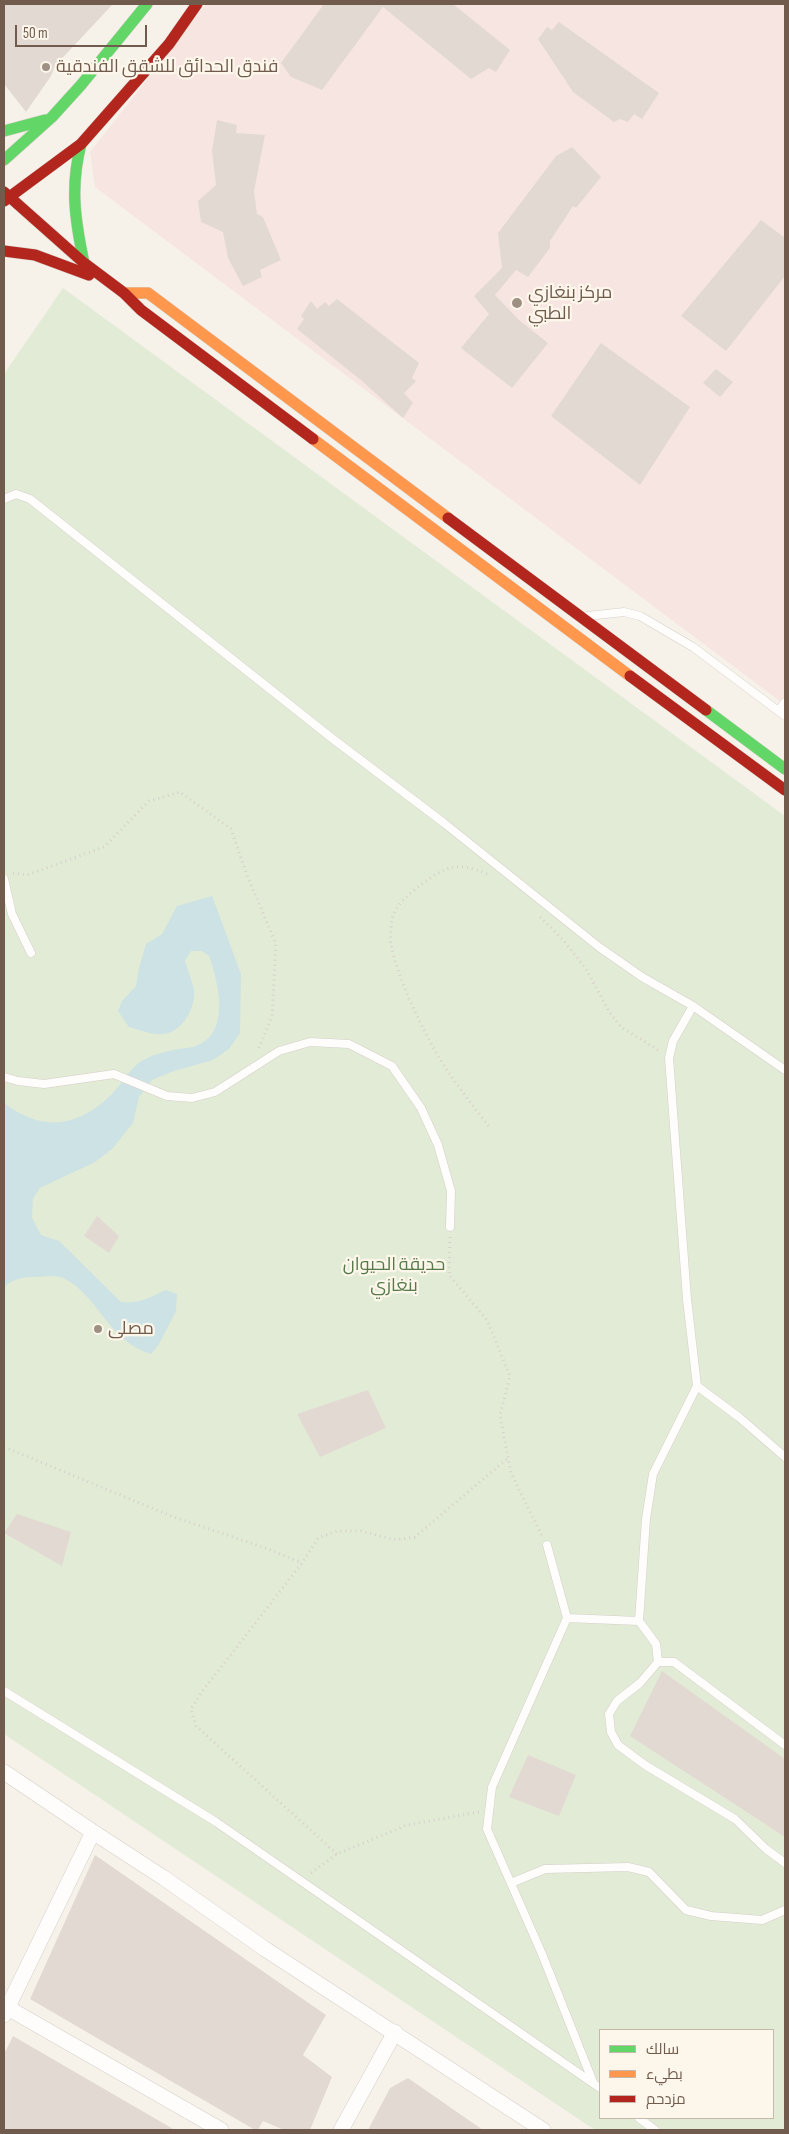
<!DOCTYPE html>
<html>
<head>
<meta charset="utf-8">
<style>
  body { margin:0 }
  #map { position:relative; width:789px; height:2134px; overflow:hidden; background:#f6f2ea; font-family:"Sofia Sans Condensed",Cairo,sans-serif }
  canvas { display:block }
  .frame { position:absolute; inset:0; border:5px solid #705b4d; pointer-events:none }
  .legend { position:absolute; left:599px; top:2029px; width:175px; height:90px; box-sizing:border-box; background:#fdf7eb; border:1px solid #c5b9ac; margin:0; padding:6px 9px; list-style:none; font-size:15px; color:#705b4d }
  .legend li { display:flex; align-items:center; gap:10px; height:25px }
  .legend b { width:25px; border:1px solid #c5b9ac }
  .scale { position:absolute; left:15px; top:25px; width:132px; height:22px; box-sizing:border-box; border:2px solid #705b4d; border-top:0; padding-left:6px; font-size:15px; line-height:18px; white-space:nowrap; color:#705b4d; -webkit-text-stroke:4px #fdf7eb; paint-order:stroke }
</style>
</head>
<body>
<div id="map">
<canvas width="789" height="2134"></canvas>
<div class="frame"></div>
<ul class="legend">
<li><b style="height:6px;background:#63d668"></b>سالك</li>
<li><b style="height:6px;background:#ff974d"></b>بطيء</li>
<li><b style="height:6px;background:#b3261e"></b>مزدحم</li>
</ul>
<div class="scale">50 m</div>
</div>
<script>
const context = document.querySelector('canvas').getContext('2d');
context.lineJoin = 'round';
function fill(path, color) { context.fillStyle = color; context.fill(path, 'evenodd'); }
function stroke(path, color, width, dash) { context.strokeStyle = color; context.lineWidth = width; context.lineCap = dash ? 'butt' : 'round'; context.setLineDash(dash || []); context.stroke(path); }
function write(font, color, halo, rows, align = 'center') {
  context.font = font + ' "Sofia Sans Condensed",Cairo,sans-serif'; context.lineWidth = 4.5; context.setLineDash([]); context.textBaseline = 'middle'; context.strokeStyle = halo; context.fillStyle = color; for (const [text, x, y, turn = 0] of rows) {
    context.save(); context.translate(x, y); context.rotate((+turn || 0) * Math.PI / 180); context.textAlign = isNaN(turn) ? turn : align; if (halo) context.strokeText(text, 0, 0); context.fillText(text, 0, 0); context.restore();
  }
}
fill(new Path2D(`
  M 206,4 L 785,4 L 785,705 L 95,187 L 90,152 Z`), '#f7e5e2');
fill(new Path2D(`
  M 63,288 L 785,816 L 785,2130 L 595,2130 L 4,1734 L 4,374 ZM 600,2030 L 773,2030 L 773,2118 L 600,2118 Z`), '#e2ebd6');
fill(new Path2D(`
  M 212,896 L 241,974 L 240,1033 L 229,1049 L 213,1060 L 174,1071 L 152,1080 L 139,1097 L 133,1123 L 112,1149 L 95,1162 L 40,1188 L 33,1198 L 32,1218 L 41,1235 L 59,1241 L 121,1302 C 137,1304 151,1298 165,1290 L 177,1294 L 176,1311 L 159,1344 L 151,1354 C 107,1341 99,1295 63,1278 C 56,1275 43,1277 36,1277 C 23,1277 14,1278 4,1287 L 4,1103 C 42,1132 78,1128 112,1094 C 122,1084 129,1070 140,1062 C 151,1055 166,1051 179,1049 C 185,1048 193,1048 198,1045 C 231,1032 218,980 209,956 L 202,951 L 191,951 L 185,960 C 187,969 192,980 194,990 C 196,1007 182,1033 163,1034 C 151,1035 140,1030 129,1027 L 118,1011 L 122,1001 L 136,986 L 139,968 L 146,944 L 162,934 L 177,906 Z`), '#cde2e4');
fill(new Path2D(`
  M 4,4 L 113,4 L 55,66 L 51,76 L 26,112 L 4,84 Z
  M 324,4 L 453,4 L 510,50 L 496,72 L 489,68 L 471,79 L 383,7 L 322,90 L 291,77 L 281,63 Z
  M 559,22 L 659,93 L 642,119 L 634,114 L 628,122 L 620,119 L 614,122 L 573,92 L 538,39 L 547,27 L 552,30 Z
  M 217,120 L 237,125 L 236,133 L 265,135 L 254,191 L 257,214 L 263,217 L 281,260 L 260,270 L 262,277 L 243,286 L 228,258 L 223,232 L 201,222 L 198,201 L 216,185 L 212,151 Z
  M 572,147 L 601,177 L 576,208 L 573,206 L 550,241 L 550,248 L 528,277 L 516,270 L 495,295 L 519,320 L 548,343 L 512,388 L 461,348 L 489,314 L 474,296 L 502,268 L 498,233 L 556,156 Z
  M 761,220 L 785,238 L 785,276 L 726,351 L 681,316 Z
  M 337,299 L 419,363 L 412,378 L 416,381 L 404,393 L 413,403 L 403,418 L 362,381 L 297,329 L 304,319 L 301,316 L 311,301 L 317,309 L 325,302 L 329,306 Z
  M 601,343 L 690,407 L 640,485 L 551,416 Z
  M 716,369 L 733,382 L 720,397 L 703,383 Z
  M 97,1216 L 119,1236 L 109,1253 L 84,1236 Z
  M 368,1390 L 386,1428 L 320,1457 L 297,1414 Z
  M 17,1514 L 71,1532 L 62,1566 L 4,1533 Z
  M 662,1671 L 785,1759 L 785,1837 L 630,1736 Z
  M 528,1755 L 576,1775 L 559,1816 L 509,1797 Z
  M 95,1855 L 326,2015 L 303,2055 L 332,2077 L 310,2130 L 284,2130 L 263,2121 L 258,2130 L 255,2130 L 30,1999 Z
  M 13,2036 L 175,2130 L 4,2130 L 4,2054 Z
  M 408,2078 L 483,2130 L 368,2130 L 390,2088 Z`), '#e2dad2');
const lane = new Path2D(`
  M 4,499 L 16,494 L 30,499 L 333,739 L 444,823 L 599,947 L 642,977 L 693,1006 L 785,1070
  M 587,616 L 624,612 L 640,616 L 693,647 L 785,716
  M 778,711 L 785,702
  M 4,879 L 12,914 L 31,953
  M 693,1006 L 673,1041 L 669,1058 L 687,1299 L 697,1386
  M 4,1077 L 18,1081 L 44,1084 L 114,1074 L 167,1096 L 192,1098 L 215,1092 L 279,1051 L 310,1042 L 349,1044 L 392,1066 L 421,1108 L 438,1145 L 451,1191 L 450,1227
  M 547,1545 L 567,1618 L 492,1787 L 487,1829 L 542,1954 L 593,2082
  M 567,1618 L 639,1621 L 646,1519 L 653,1474 L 697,1386 L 740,1418 L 785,1457
  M 639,1621 L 656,1644 L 658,1662
  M 4,1691 L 216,1822 L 600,2088
  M 785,1745 L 674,1662 L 658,1662 L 640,1683 L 617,1701 L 609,1714 L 611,1732 L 618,1745 L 645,1765 L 735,1819 L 766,1849 L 785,1863
  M 511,1883 L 545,1869 L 628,1867 L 649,1872 L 686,1910 L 711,1916 L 762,1920 L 785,1910
  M 639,2118 L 655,2130`);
const street = new Path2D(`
  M 4,1772 L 93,1832 L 164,1878 L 265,1949 L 543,2130
  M 8,2008 L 221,2130
  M 4,2015 L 93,1832
  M 341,2130 L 395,2032`);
const fast = new Path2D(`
  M 4,131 L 45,120
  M 81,144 C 70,187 75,220 84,263
  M 4,160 L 52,117 L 81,85 L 147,4
  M 706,710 L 785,769`);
const slow = new Path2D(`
  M 124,293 L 148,293 L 448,518
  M 313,439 L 630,676`);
const jam = new Path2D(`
  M 4,192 L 84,263 L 124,293 L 141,310 L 313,439
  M 4,201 L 81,144 L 169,44 L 197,4
  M 4,251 L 35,255 L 89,275
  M 448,518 L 706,710
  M 630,676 L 785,790`);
stroke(lane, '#d5cfc8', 9);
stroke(street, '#d5cfc8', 16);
stroke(fast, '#d4cec7', 12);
stroke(slow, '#d4cec7', 12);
stroke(jam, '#d4cec7', 12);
stroke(new Path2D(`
  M 13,873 L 27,875 L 104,847 L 149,801 L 180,792 L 231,829 L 246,873 L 276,944 L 272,1016 L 259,1048
  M 487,874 C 457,861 446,866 421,885 C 410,893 395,905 392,919 C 391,926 390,938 391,945 C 398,981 428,1043 449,1073 C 462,1092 476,1110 490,1128
  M 540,917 L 565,942 L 586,969 L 610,1013 L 621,1027 L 658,1050
  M 450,1237 L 449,1275 L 487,1320 L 510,1376 L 500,1415 L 508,1458 L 511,1473 L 542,1536
  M 4,1447 L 171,1516 L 268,1549 L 302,1563
  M 337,1854 L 196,1726 L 191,1709 L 201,1693 L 302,1563 L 318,1538 L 337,1531 L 361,1531 L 396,1540 L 415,1537 L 508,1458
  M 311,1873 L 337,1854 L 407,1825 L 479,1812`), '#d7d0cb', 3, [1, 4]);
stroke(lane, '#fefdfc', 8);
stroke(street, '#fefdfc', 15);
stroke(fast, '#63d668', 11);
stroke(slow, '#ff974d', 11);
stroke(jam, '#b3261e', 11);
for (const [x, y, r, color] of [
  [46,67,5,"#9f9084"],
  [517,303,6,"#9f9084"],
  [98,1329,5,"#9f9084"]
]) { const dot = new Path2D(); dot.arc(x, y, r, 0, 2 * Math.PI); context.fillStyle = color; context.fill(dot); stroke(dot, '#fdf7eb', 2); }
write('18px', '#705b4d', '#fdf7eb', [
  ["فندق الحدائق للشقق الفندقية",56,67],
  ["مركز بنغازي",528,293],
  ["الطبي",528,314],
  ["مصلى",108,1329]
], 'left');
write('18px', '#567a4a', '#fdf7eb', [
  ["حديقة الحيوان",394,1265],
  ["بنغازي",394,1286]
]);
</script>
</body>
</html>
